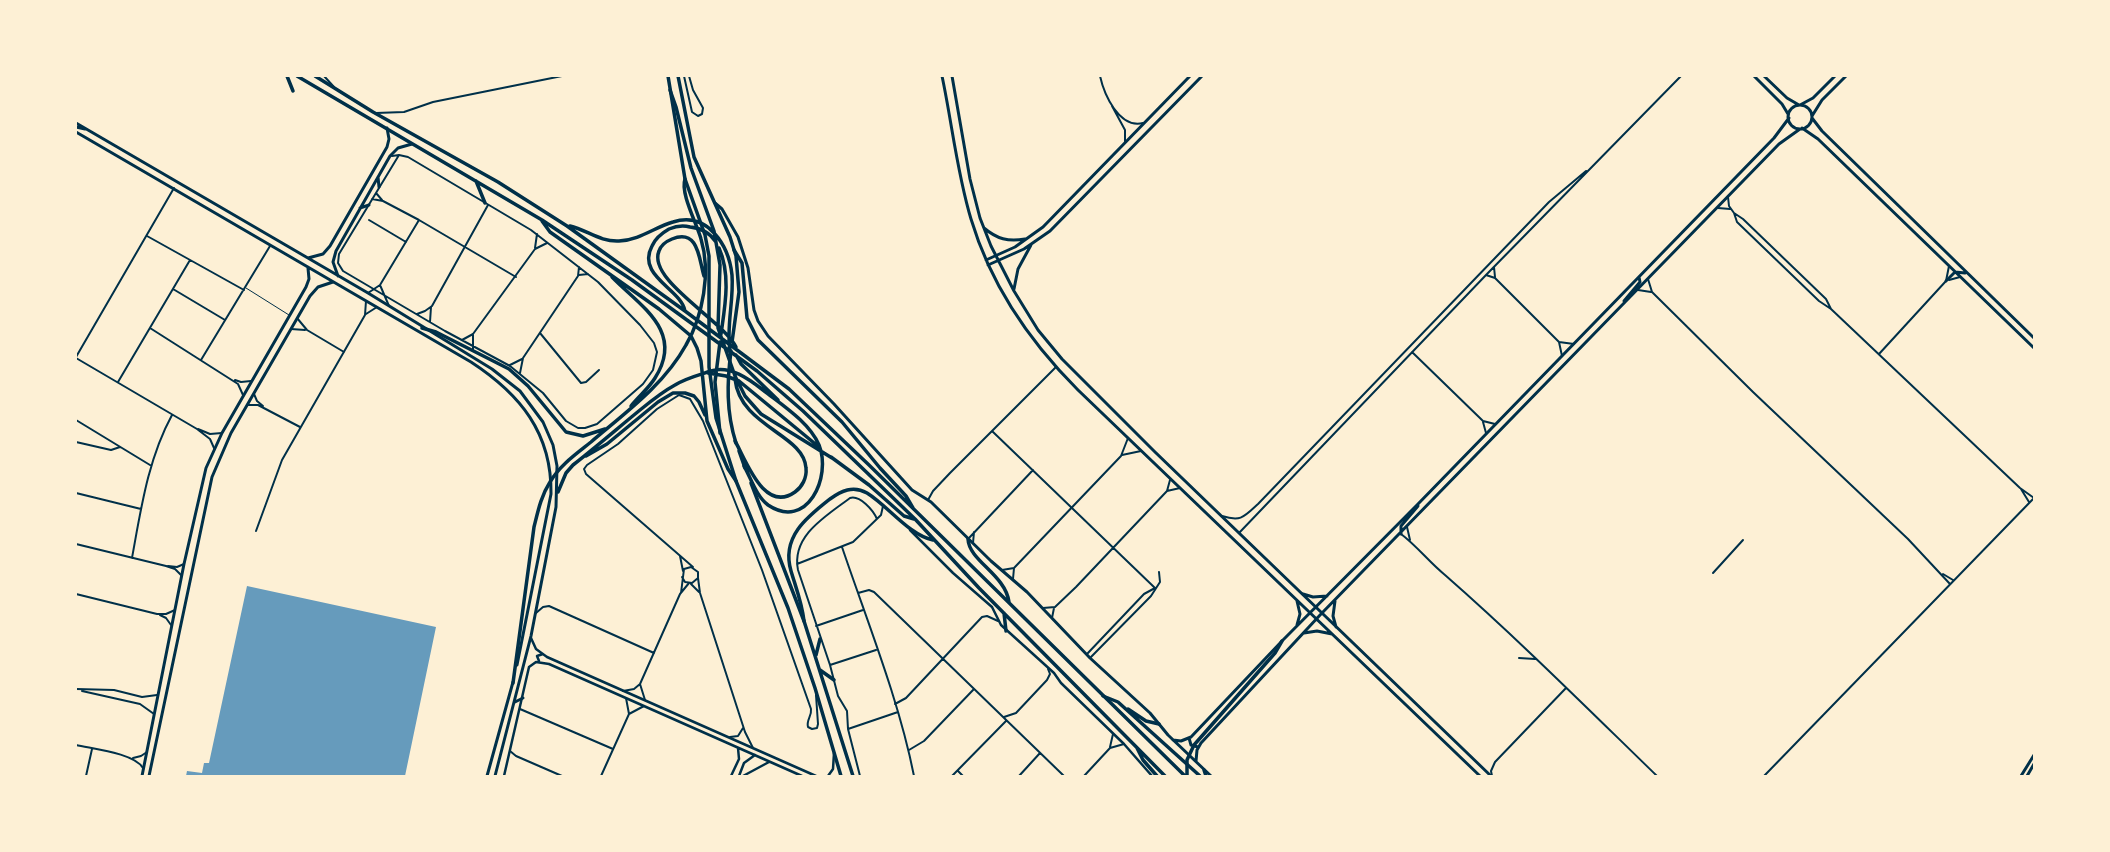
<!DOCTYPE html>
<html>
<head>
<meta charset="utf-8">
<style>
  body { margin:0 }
  #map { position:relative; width:2110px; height:852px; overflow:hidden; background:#fdf0d5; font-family:"Open Sans",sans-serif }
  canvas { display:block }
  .frame { position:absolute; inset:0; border:77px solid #fdf0d5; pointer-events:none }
</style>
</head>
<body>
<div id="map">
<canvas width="2110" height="852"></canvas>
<div class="frame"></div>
</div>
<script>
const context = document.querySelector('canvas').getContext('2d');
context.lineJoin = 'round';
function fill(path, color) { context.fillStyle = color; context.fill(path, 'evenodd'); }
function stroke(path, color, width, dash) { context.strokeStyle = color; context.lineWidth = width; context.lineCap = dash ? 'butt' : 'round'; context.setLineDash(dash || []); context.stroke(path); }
fill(new Path2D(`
  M 247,586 L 436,627 L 405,776 L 186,776 L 187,771 L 202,773 L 204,763 L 209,763 Z`), '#669bbc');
stroke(new Path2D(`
  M 246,288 L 289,315`), '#003049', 1);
stroke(new Path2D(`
  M 324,76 L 334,87
  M 684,76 L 692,112 L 698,116 L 702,114 L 703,108 L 693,90 L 689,76
  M 1100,76 C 1104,94 1119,129 1143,123
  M 1112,106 L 1125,130 L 1125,142
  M 376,113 L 404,112 L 433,102 L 562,76
  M 392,156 L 399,155 L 408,157 L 531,230 L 598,282 L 640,325 L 654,343 L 657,352 L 653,370 L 643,384 L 597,424 L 585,428 L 578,428 L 566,421 L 543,393 L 510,366 L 445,331 L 343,271 L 338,263 L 339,254 L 399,155
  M 376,193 L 382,200
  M 1728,197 L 1729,206 L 1734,213 L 1743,219 L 1826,299 L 1831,309
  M 372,199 L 383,201 L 419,220 L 516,277
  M 1718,208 L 1730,209
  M 1734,213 L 1737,222 L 1819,301 L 1831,309 L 2020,488 L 2034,498
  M 369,220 L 406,242
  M 147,236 L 244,290
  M 535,248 L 537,234
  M 1494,267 L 1495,277
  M 579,275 L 588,274
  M 1486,275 L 1495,278 L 1559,342 L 1562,356
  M 1648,279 L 1652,292 L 1753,392 L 1908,539 L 1950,584
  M 1949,280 L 1960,277
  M 380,285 L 389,306
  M 173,289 L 225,320
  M 1638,290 L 1651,292
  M 368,293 L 380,285 L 419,220
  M 366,314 L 377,307
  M 417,314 L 425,311 L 432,306 L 488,205
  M 297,318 L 307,330 L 344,352
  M 430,322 L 431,307
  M 150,328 L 238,384 L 243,395
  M 291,329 L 305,330
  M 540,333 L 581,383 L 586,382 L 599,370
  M 473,335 L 473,350
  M 462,340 L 473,334 L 535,249 L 547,243
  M 1559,342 L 1574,344
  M 1412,352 L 1483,421 L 1495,424
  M 1879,354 L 1946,281 L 1949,266
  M 76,357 L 174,188
  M 76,358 L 197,429 L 210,439 L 214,448
  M 201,360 L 270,246
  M 510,365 L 522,359
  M 520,373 L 523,358 L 578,276 L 579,267
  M 235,380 L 241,382 L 251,381
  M 118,382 L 190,260
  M 254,394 L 257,401 L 263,406
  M 248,405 L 258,405 L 300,427
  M 76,420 L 150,465
  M 1483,422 L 1486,433
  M 198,429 L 210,434 L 222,433
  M 992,431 L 1155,588
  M 76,442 L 111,450 L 120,447
  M 1122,455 L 1141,451
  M 2021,489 L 2029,502
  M 1167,491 L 1180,488
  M 76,493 L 141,509
  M 928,500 L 933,491 L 950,473 L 1056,367
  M 1222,516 C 1241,522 1244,517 1258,504 L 1549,202 L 1586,171
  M 1407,527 L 1410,540
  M 256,531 L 282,460 L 365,315 L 366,301
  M 1239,533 L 1486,275 L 1681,76
  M 1401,534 C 1417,546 1429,562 1445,575 C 1518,639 1587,708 1657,776
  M 969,538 L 1033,470
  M 973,543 L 974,532
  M 76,544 L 166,566 L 175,569 L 181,575
  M 842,547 C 867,621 899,700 914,776
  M 680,556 L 683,571
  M 132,558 C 141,509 148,459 172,415
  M 797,564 L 853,542 L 881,515 L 883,506
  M 168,566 L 177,567 L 184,564
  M 693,567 L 586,474 L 584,469 L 587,465 L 618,444 L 657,409 L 679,395 L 690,399 L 703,421 L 762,570 L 811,709 C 812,716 806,720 808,727 L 812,729 L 817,728 L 818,724 L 816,695
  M 1002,570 L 1014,568 L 1121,456 L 1128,438
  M 1713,573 L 1743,540
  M 1943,574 L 1953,580
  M 698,578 L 700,593 L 745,732 L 753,748
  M 1013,579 L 1014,568
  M 691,584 L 699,592
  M 681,593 L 684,569 L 691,567 L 698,572 L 698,578 L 692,583 L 685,582 L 682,577
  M 858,593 L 869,590 L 874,592 L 1064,776
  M 76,594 L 157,614 L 166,614 L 175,610
  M 1043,608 L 1055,607 L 1076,587 L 1167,491 L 1170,480
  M 536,613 L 543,607 L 549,606 L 654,653
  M 160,615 L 166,618 L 171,625
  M 1052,618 L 1054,608
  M 816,626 L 863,610
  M 1087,654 L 1144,594 L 1155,588
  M 1090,658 L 1151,596 L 1160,582 L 1159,572
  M 1519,658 L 1535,659
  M 830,665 L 876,650
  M 640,684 L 645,700
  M 76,689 L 114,690 L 142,697 L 157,695
  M 82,691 L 140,704 L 154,714
  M 623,691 L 634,689 L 640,684 L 680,594 L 689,583
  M 895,704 L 906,698 L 982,617 L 987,616 L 998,621
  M 520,709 L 613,749
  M 629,714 L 644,706
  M 1004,717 L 1016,713 L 1047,680 L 1050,674 L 1048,669
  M 848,729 L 898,712
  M 730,737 L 738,736 L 743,728
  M 76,745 C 93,749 134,753 143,768
  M 1110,747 L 1113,734
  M 909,750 L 924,741 L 974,689
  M 510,751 L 516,756 L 562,776
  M 133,758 L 141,756 L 147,752
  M 958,771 L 963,776
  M 86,776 L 92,749
  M 601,776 L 629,714 L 626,698
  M 860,776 L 848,729 L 847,711 L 838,696 L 830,665 L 798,570 C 791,536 826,516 850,498 C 860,495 873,510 877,519
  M 952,776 L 1006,721
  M 1019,776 L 1040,753
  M 1084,776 L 1110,748 L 1124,744
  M 1492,776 L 1491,771 L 1495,762 L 1566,688
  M 1764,776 L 2034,498`), '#003049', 2);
stroke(new Path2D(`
  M 910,530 L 953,573 L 992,607 L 1001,625 L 1054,673 L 1061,683 L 1124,744 L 1152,776
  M 531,638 L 536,649 L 547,657 L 816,776
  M 539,661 L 537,656 L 543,654
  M 504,776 L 529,667 L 536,662 L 549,664 L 802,776
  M 731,776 L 739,759 L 738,748
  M 739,776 L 744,763 L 755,755
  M 743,776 L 769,762
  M 828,776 L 833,769 L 834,753`), '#003049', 2.5);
stroke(new Path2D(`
  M 942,76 C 952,123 957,173 971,219 C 991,286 1029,341 1078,390 L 1480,776
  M 952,76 L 970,179 L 980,218 L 991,246 L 1014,291 L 1038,330 L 1062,359 L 1155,452 L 1491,776
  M 1754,76 L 1782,104 L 1788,114
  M 1764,76 L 1787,98 L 1799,105
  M 1800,105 L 1813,98 L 1835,76
  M1788 117a12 12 0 1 1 24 0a12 12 0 1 1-24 0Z
  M 1812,116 L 1822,100 L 1846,76
  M 1812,118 L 1822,131 L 2034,338
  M 76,123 L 368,293 L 492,369 L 520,391 L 543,422 L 553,445 L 557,466 L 556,507 L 531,636 L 495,776
  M 76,127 L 85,129
  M 1802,128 L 1818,139 L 2034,348
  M 76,132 L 471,362 C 520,394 552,433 551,494 L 517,665
  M 378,177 L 379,187
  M 715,203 L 722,209 L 738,237 L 748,268 L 754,310 L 758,321 L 768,336 L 834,404 L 912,490 L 931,502 L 991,561 L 1027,592 L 1090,658 L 1150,713 L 1168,735 L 1211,776
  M 360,208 L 369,205
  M 984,228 C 997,239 1008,242 1025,239
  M 308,258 L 323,254 L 330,246 L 387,147 L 389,139 L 387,128
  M 986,260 L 1015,247 L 1043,227 L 1190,76
  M 988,265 L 1024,249 L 1050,231 L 1202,76
  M 338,276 L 333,262 L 336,251 L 390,156 L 398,148 L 412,144
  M 1946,281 L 1955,272 L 1965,273
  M 1014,289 L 1018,269 L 1031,245
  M 1624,301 L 1640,282 L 1639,277
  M 1401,534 L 1401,526 L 1418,506
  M 1303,594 L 1313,597 L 1327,596
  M 1335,601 L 1333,616 L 1336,627
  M 1297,625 L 1300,614 L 1297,601
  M 1304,633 L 1317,631 L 1332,634
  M 515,702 L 523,698
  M 1189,738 L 1191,745 L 1198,747
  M 1173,740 L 1181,741 L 1191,737 L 1282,641 L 1418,504 L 1774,138 L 1789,118
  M 1196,761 L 1197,750 L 1201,743 L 1321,614 L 1779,144 L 1800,129
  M 142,776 L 184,564 L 206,468 L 222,433 L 306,287 L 309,279 L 308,268
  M 149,776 L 212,477 L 231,433 L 310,296 L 318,287 L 333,282
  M 487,776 L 513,682
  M 2021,776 L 2034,755
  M 2027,776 L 2034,764`), '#003049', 3);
stroke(new Path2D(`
  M 668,76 L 685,179 L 705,235 L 709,256 L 709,367 L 716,418 L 736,481 L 788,608 L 815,688 L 841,776
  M 678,76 L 694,157 L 730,237 L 736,256 L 739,292 L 732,342
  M 731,351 C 727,382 726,412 736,443
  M 739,451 L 745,468
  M 751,483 L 804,621 L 853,776
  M 816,655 L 820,639
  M 820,670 L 834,680
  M 1103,696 L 1118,702 L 1200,776
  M 1128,709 L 1146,721 L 1159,724
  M 1204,770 L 1206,776`), '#003049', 3.5);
stroke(new Path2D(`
  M 287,76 L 293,91
  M 297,76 L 542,220 L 632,280 L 757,371 L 803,411 L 915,519 L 979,588 L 1165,776
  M 315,76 L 373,112 L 498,182 L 567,226 L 685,311 L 789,389 L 869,465 L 1185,776
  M 670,90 L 676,107 L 691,168 L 714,231 L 720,265 L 718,328 L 735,376 L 745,396 L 761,414 L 832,458
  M 476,181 L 485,203
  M 542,221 L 550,232 L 659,309 L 691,336 L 697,348 L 701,361 L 707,421 L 728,469 L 736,481
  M 570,226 C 587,230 600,242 619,241 C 640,240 655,227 673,222 C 708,211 729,246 732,275 C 734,301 726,326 730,351
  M 719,248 C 731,275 725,306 721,334
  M 734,250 L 742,263 L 747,318 L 758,340 L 842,422 L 880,468 L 906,496 L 913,508
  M 704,276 C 699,260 699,228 672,239 C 667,241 661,245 659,251 C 647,280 724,321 736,347
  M 612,277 C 640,306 685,331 655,378 C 649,388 639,396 631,406
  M 685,311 C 681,289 636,276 652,246 C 655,239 662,233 669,229 C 676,226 683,225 690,227 C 701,228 710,233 716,242
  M 422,328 L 436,332 L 509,369 L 528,386 L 566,432 L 583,436 L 605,429
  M 720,342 L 715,382 L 720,433
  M 736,355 L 741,364 L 778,400
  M 708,373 L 726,376 L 739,381 L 819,447
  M 735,379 C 740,427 804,434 806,468 C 807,478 802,487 795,492 C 764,514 746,460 735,441
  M 586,456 L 607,444 L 658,402 L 673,393 L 685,393 L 694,396 L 699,402 L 705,415
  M 831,457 L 869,485 L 904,516 L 914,519
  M 558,492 L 566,473 L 573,465 C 596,447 618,428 640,410 C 651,401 662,392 675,385 C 686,378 699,375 711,371 C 730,365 749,379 763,390 C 782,405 809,422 819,445 C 832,477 807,531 768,505 C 756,496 751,478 744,466
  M 968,539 C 969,561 1005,574 1009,602
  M 1004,613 L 1006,631
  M 804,621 C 802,603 796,588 791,571 C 781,537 807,517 830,499 C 841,491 853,485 867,493 C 888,506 909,535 933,540
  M 513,683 L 534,527 C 538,511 541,496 550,482 C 560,465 576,454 591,442 C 625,413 664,385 686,345 C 703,316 711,272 701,239 C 697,224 680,193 685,179
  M 1137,748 L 1143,760 L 1157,776
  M 1187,776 L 1187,760 L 1194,745 L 1275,653 L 1282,641`), '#003049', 3.5);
</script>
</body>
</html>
